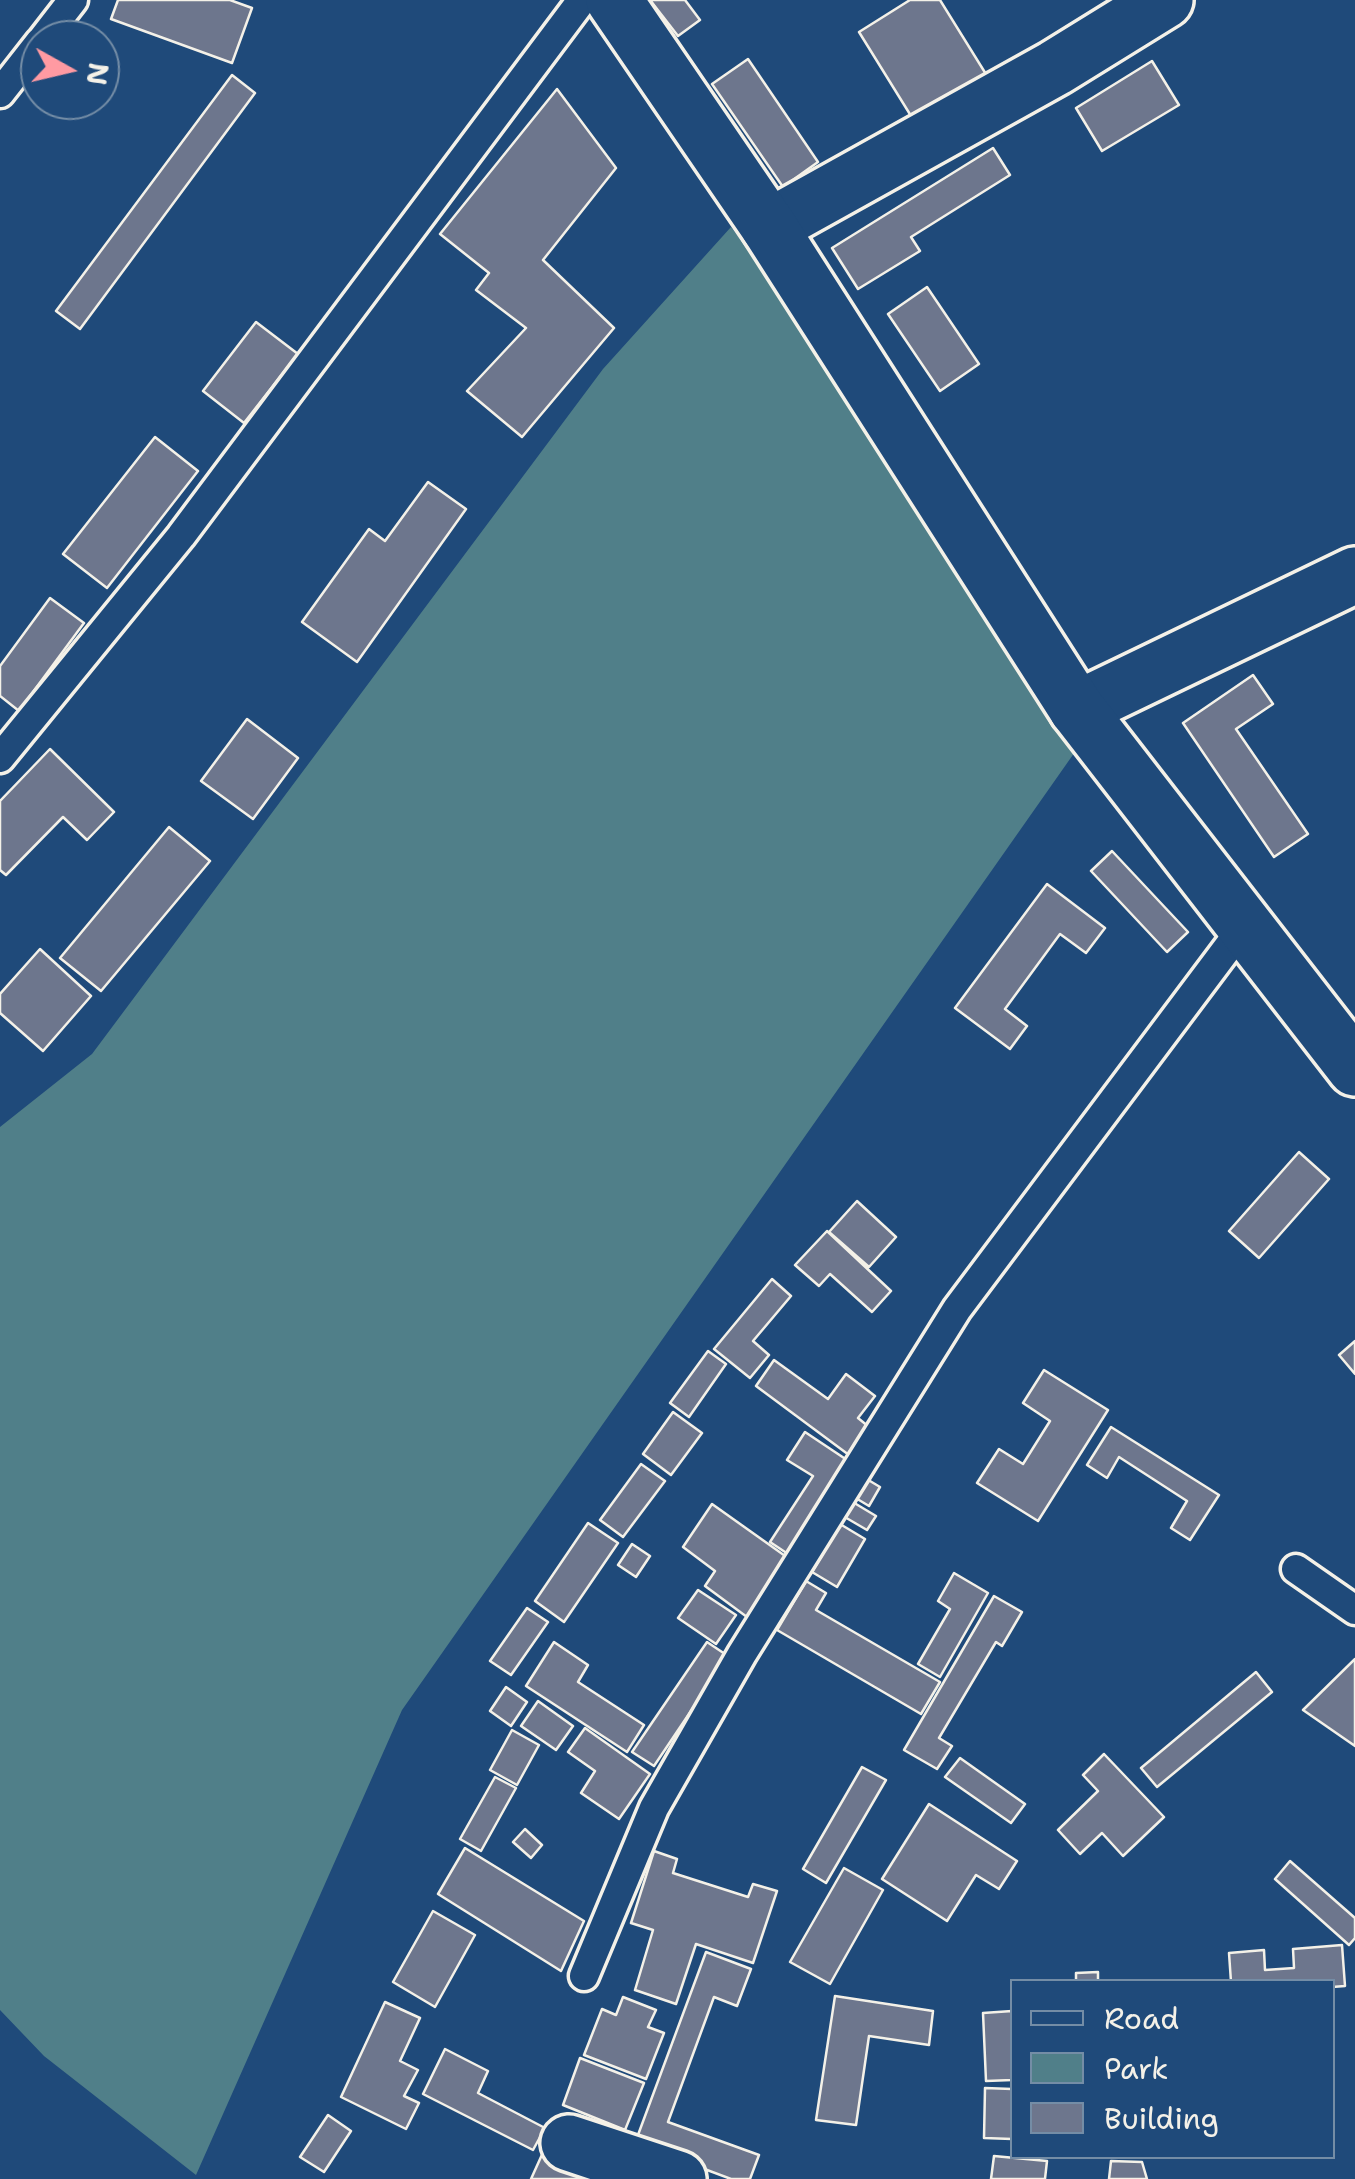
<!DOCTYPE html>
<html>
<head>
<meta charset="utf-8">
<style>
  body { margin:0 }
  #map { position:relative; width:1355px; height:2179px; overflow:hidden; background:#1f4a7a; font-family:"Shantell Sans",sans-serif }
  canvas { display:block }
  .legend { position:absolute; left:1010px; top:1979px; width:325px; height:180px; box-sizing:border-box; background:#1f4a7a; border:2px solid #748da6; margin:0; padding:12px 18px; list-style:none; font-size:30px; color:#f4f1e8 }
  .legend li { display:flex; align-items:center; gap:20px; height:50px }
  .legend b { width:50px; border:2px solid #748da6 }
  .north { position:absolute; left:20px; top:20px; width:100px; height:100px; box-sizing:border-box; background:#1f4a7a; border:2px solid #748da6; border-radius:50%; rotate:98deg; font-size:28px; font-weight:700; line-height:40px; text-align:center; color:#f4f1e8 }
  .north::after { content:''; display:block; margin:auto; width:35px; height:45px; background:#ff9aa2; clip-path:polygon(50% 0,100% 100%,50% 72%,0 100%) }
</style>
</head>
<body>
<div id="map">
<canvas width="1355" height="2179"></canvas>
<ul class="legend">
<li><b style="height:12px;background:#1f4a7a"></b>Road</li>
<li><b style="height:28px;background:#507f89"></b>Park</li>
<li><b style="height:28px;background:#6d768d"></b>Building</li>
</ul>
<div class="north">N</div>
</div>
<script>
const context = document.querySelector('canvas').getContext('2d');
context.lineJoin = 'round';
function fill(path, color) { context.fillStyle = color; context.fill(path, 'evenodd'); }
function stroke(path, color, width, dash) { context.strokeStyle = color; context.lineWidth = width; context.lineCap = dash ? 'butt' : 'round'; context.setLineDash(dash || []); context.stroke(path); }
fill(new Path2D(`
  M 731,227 L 1103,712 L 402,1710 L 196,2175 L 44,2056 L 0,2010 L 0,1127 L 92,1054 L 603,369 Z`), '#507f89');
const building = new Path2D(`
  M 118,0 L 230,0 L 252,8 L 232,63 L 111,19 Z
  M 650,0 L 685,0 L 700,20 L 678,36 Z
  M 910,0 L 940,0 L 989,79 L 916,124 L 859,32 Z
  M 748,59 L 818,162 L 783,187 L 712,84 Z
  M 1152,61 L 1179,105 L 1102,151 L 1076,108 Z
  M 232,75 L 255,93 L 80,329 L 56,311 Z
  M 557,89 L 616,168 L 543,260 L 614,328 L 522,437 L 467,391 L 526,328 L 476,290 L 489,273 L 440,234 Z
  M 993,148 L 1010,175 L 911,237 L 920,251 L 858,289 L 832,248 Z
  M 927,287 L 979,364 L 940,391 L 888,314 Z
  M 256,322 L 298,354 L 244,423 L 203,391 Z
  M 155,437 L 198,471 L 107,588 L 63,554 Z
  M 428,482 L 466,509 L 357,662 L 302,622 L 369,529 L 385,541 Z
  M 50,598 L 84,623 L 19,711 L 0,696 L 0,666 Z
  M 1253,675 L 1273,704 L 1236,729 L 1308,834 L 1274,857 L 1183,723 Z
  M 247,719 L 298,758 L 253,819 L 201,781 Z
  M 50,749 L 114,812 L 87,840 L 63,817 L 6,875 L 0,870 L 0,801 Z
  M 169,827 L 210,861 L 101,991 L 60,958 Z
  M 1112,851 L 1188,932 L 1167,952 L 1091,871 Z
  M 1047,884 L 1105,928 L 1086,953 L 1060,934 L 1005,1009 L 1027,1026 L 1010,1049 L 955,1008 Z
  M 40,949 L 91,996 L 43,1051 L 0,1013 L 0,994 Z
  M 1299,1152 L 1329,1179 L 1259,1258 L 1229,1231 Z
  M 857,1201 L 896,1237 L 869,1267 L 829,1232 Z
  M 827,1231 L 891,1291 L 872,1312 L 830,1274 L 819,1286 L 795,1265 Z
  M 772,1279 L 791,1296 L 753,1341 L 769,1355 L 750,1378 L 714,1349 Z
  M 1355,1341 L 1355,1374 L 1339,1355 Z
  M 708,1351 L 726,1364 L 689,1417 L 670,1403 Z
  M 774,1360 L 828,1399 L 846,1374 L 875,1396 L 858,1418 L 869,1427 L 849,1455 L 756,1386 Z
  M 1044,1370 L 1108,1410 L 1038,1521 L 977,1483 L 999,1449 L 1023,1464 L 1050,1421 L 1023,1403 Z
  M 673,1412 L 702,1433 L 671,1475 L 643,1454 Z
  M 1111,1427 L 1219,1495 L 1190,1540 L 1171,1528 L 1187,1501 L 1119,1457 L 1107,1478 L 1087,1465 Z
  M 805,1432 L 853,1464 L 791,1556 L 770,1542 L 813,1476 L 787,1460 Z
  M 641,1464 L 665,1481 L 623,1537 L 600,1520 Z
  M 865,1478 L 880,1487 L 869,1506 L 854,1497 Z
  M 851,1501 L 876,1516 L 867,1530 L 843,1516 Z
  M 712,1504 L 788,1558 L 747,1617 L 705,1586 L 715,1571 L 683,1547 Z
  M 588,1523 L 618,1543 L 564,1622 L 535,1601 Z
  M 840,1524 L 865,1539 L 837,1587 L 812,1572 Z
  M 632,1544 L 650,1556 L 636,1577 L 618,1565 Z
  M 954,1573 L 988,1593 L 940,1677 L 918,1664 L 950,1609 L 938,1601 Z
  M 806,1581 L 826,1593 L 816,1610 L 940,1682 L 921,1714 L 777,1630 Z
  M 698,1590 L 736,1615 L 716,1644 L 678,1618 Z
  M 994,1596 L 1022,1612 L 1002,1646 L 996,1642 L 939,1738 L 952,1746 L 937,1769 L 904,1750 Z
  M 527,1608 L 548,1622 L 511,1675 L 490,1661 Z
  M 554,1642 L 588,1665 L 578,1682 L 644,1725 L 627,1752 L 526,1686 Z
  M 707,1642 L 728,1656 L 654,1766 L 632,1752 Z
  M 1355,1659 L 1355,1746 L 1303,1710 Z
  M 1256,1672 L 1272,1692 L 1157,1787 L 1141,1768 Z
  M 506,1687 L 527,1702 L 511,1726 L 490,1711 Z
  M 538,1701 L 573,1726 L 556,1750 L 521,1726 Z
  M 585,1728 L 650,1774 L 619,1819 L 581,1793 L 595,1771 L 568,1752 Z
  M 512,1730 L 539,1745 L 517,1785 L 490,1770 Z
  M 1104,1754 L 1164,1817 L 1123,1856 L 1102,1833 L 1080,1854 L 1058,1830 L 1098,1791 L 1083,1775 Z
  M 960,1758 L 1025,1804 L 1011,1823 L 945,1777 Z
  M 862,1767 L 886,1780 L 826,1883 L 803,1869 Z
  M 495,1777 L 516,1788 L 481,1851 L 460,1839 Z
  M 929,1804 L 1017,1861 L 999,1889 L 976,1875 L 947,1921 L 882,1879 Z
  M 525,1829 L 542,1845 L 531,1858 L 513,1842 Z
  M 465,1848 L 584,1921 L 561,1971 L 438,1894 Z
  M 654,1851 L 677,1859 L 673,1873 L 748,1897 L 753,1884 L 777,1891 L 753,1963 L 696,1944 L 676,2004 L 635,1990 L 653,1930 L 631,1923 Z
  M 1290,1861 L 1355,1918 L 1355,1938 L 1349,1945 L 1275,1879 Z
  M 844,1868 L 883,1890 L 830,1984 L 790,1962 Z
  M 433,1911 L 475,1935 L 435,2007 L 393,1982 Z
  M 1342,1945 L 1345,1986 L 1332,1987 L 1332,1982 L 1231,1982 L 1229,1953 L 1264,1950 L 1265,1970 L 1294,1968 L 1293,1949 Z
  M 706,1952 L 751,1969 L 737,2006 L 714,1997 L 668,2122 L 759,2155 L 750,2179 L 731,2179 L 635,2143 Z
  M 1098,1972 L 1098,1982 L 1076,1982 L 1076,1973 Z
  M 835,1996 L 933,2011 L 929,2045 L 869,2036 L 856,2125 L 816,2120 Z
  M 623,1997 L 656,2010 L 648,2027 L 664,2033 L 646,2079 L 584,2055 L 602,2009 L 616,2015 Z
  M 385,2002 L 420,2018 L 400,2061 L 418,2070 L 404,2096 L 419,2103 L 406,2129 L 341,2097 Z
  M 1012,2011 L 1012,2080 L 986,2081 L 983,2013 Z
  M 445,2049 L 488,2071 L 478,2093 L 545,2128 L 533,2150 L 423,2094 Z
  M 580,2058 L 644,2083 L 625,2130 L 563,2105 Z
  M 985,2088 L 1012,2089 L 1012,2139 L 984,2138 Z
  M 328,2115 L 351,2131 L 324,2172 L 300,2157 Z
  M 545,2148 L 591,2170 L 587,2179 L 531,2179 Z
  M 994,2156 L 1047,2161 L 1045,2179 L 991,2179 Z
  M 1111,2161 L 1142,2162 L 1147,2179 L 1109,2179 Z`);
fill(building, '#6d768d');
stroke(building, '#f4f1e8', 2.5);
const service = new Path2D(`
  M 42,40 L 73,0
  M 0,93 L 40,42
  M 0,758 L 181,536 L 582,0
  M 1296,1569 L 1355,1610
  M 584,1976 L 654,1808 L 742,1654 L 957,1309 L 1244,926`);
const minor = new Path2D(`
  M 769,227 L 1055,68 L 1165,0
  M 1077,709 L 1355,575
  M 569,2143 L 678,2179`);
const tertiary = new Path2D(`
  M 614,0 L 769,227 L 1077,709 L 1355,1068`);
stroke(service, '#f4f1e8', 35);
stroke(minor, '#f4f1e8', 62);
stroke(tertiary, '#f4f1e8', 62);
stroke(service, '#1f4a7a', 28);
stroke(minor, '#1f4a7a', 55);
stroke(tertiary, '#1f4a7a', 55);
</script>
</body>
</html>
